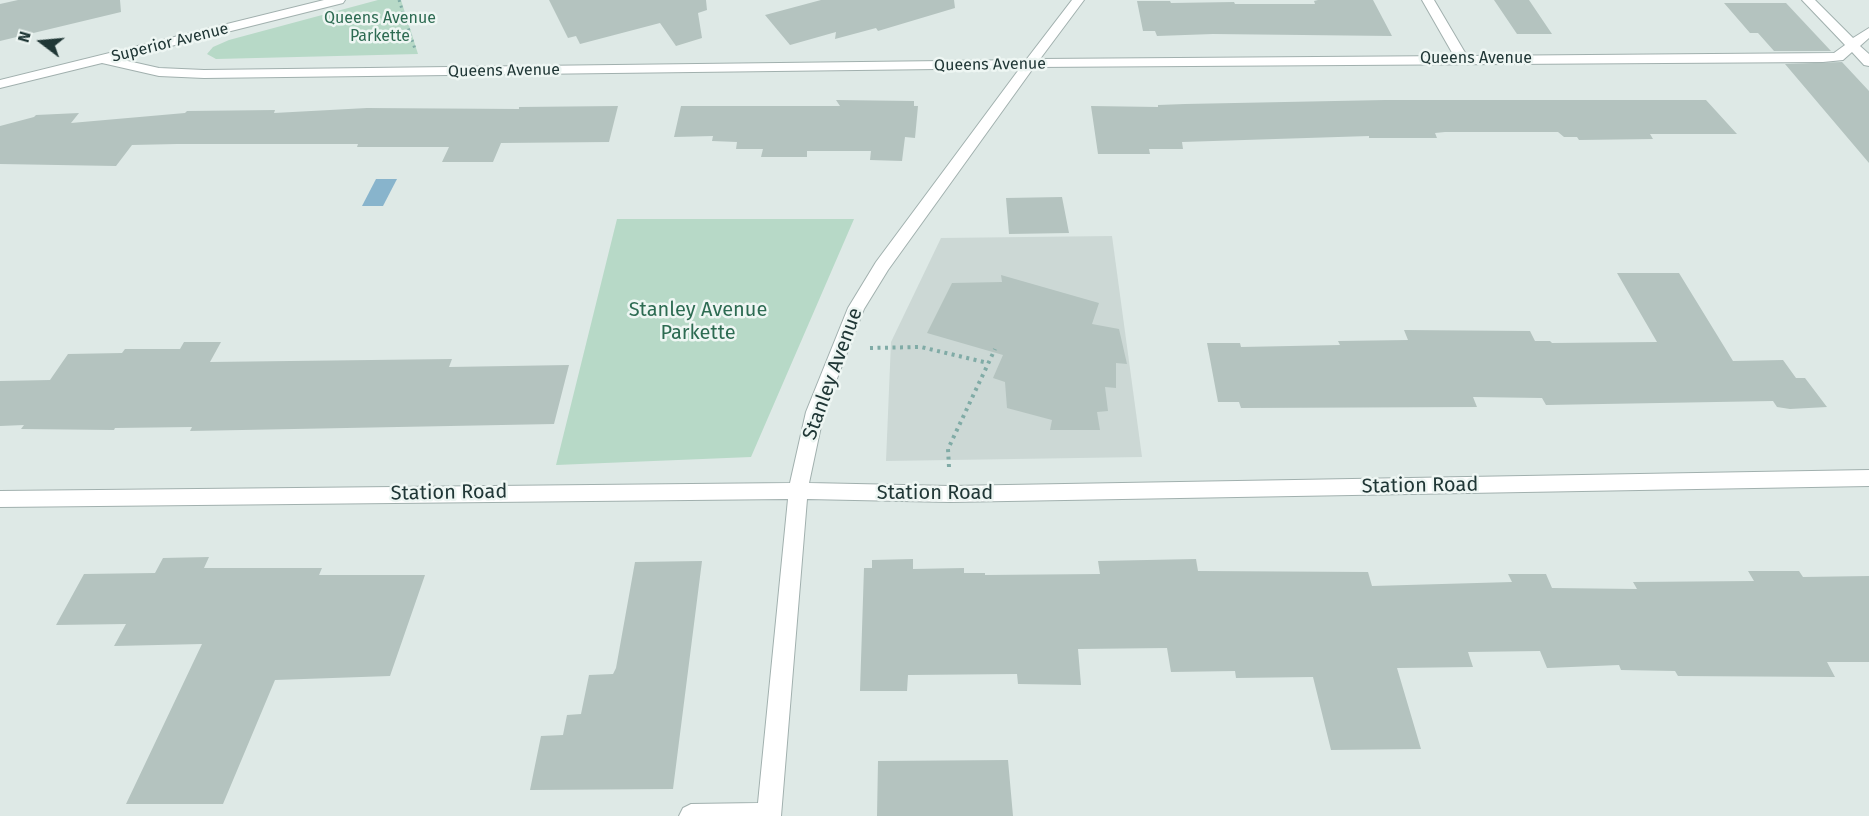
<!DOCTYPE html>
<html>
<head>
<meta charset="utf-8">
<style>
  body { margin:0 }
  #map { position:relative; width:1869px; height:816px; overflow:hidden; background:#dee9e6; font-family:"Fira Sans",sans-serif }
  canvas { display:block }
  .north { position:absolute; left:12px; top:12px; width:60px; height:60px; -webkit-text-stroke:4px #eef6f3; paint-order:stroke; rotate:286deg; font-size:16px; font-weight:700; line-height:24px; text-align:center; color:#203736 }
  .north::after { content:''; display:block; margin:auto; width:21px; height:27px; background:#203736; clip-path:polygon(50% 0,100% 100%,50% 72%,0 100%) }
</style>
</head>
<body>
<div id="map">
<canvas width="1869" height="816"></canvas>
<div class="north">N</div>
</div>
<script>
const context = document.querySelector('canvas').getContext('2d');
context.lineJoin = 'round';
function fill(path, color) { context.fillStyle = color; context.fill(path, 'evenodd'); }
function stroke(path, color, width, dash) { context.strokeStyle = color; context.lineWidth = width; context.lineCap = dash ? 'butt' : 'round'; context.setLineDash(dash || []); context.stroke(path); }
function write(font, color, halo, rows, align = 'center') {
  context.font = font + ' "Fira Sans",sans-serif'; context.lineWidth = 5; context.setLineDash([]); context.textBaseline = 'middle'; context.strokeStyle = halo; context.fillStyle = color; for (const [text, x, y, turn = 0] of rows) {
    context.save(); context.translate(x, y); context.rotate((+turn || 0) * Math.PI / 180); context.textAlign = isNaN(turn) ? turn : align; if (halo) context.strokeText(text, 0, 0); context.fillText(text, 0, 0); context.restore();
  }
}
fill(new Path2D(`
  M 1112,236 L 1142,457 L 886,461 L 891,342 L 941,238 Z`), '#ccd8d5');
fill(new Path2D(`
  M 378,0 L 401,0 L 418,54 L 216,59 L 207,54 L 213,47 L 229,40 Z
  M 617,219 L 854,219 L 751,457 L 556,465 Z`), '#b7d9c7');
fill(new Path2D(`
  M 376,179 L 397,179 L 383,206 L 362,206 Z`), '#88b4cc');
fill(new Path2D(`
  M 18,0 L 120,0 L 121,12 L 0,41 L 0,4 Z
  M 549,0 L 706,0 L 707,10 L 698,13 L 702,38 L 676,46 L 660,23 L 580,44 L 576,36 L 568,38 Z
  M 821,0 L 954,0 L 955,8 L 878,31 L 876,28 L 835,39 L 836,32 L 790,45 L 765,15 Z
  M 1318,0 L 1373,0 L 1392,36 L 1213,34 L 1157,36 L 1155,31 L 1143,31 L 1137,1 L 1170,1 L 1171,3 L 1234,2 L 1235,4 L 1315,4 L 1314,1 Z
  M 1494,0 L 1529,0 L 1552,34 L 1517,34 Z
  M 1724,3 L 1786,3 L 1831,51 L 1774,51 L 1758,33 L 1750,33 Z
  M 1842,62 L 1869,91 L 1869,163 L 1785,64 Z
  M 836,100 L 914,101 L 914,106 L 918,106 L 915,138 L 905,137 L 902,161 L 870,160 L 871,151 L 807,151 L 807,157 L 761,157 L 763,149 L 736,149 L 737,142 L 712,141 L 713,136 L 674,137 L 681,106 L 840,106 Z
  M 1385,100 L 1706,100 L 1737,134 L 1650,134 L 1653,139 L 1579,140 L 1577,137 L 1564,137 L 1558,132 L 1445,132 L 1435,133 L 1437,138 L 1369,138 L 1369,136 L 1182,142 L 1183,149 L 1149,149 L 1150,154 L 1098,154 L 1091,106 L 1158,107 L 1158,105 L 1185,104 Z
  M 618,106 L 609,142 L 501,143 L 493,162 L 442,162 L 449,147 L 357,147 L 358,144 L 177,144 L 132,145 L 116,166 L 0,164 L 0,126 L 34,117 L 36,115 L 79,113 L 71,123 L 185,113 L 187,111 L 275,110 L 274,113 L 367,108 L 519,109 L 519,107 Z
  M 1062,197 L 1069,233 L 1009,234 L 1006,198 Z
  M 1617,273 L 1679,273 L 1733,361 L 1783,360 L 1796,378 L 1805,378 L 1827,407 L 1790,409 L 1777,407 L 1773,401 L 1546,405 L 1542,398 L 1473,397 L 1477,407 L 1241,408 L 1239,402 L 1218,402 L 1207,343 L 1240,343 L 1241,347 L 1340,345 L 1338,341 L 1408,340 L 1404,330 L 1530,331 L 1535,341 L 1550,341 L 1552,343 L 1657,342 Z
  M 1001,275 L 1099,303 L 1092,324 L 1119,329 L 1127,364 L 1116,363 L 1116,388 L 1105,387 L 1108,411 L 1097,412 L 1100,430 L 1050,430 L 1052,420 L 1007,408 L 1005,382 L 993,378 L 1003,355 L 927,333 L 952,283 L 1002,282 Z
  M 184,342 L 221,342 L 210,362 L 452,359 L 449,367 L 569,365 L 554,424 L 190,431 L 192,427 L 115,428 L 114,430 L 21,429 L 24,425 L 0,426 L 0,381 L 50,380 L 68,354 L 122,353 L 125,349 L 180,349 Z
  M 209,557 L 204,568 L 322,568 L 319,575 L 425,575 L 390,676 L 275,680 L 223,804 L 126,804 L 202,644 L 114,646 L 126,624 L 56,625 L 84,574 L 155,573 L 163,558 Z
  M 913,559 L 913,569 L 964,568 L 964,573 L 985,573 L 985,575 L 1100,574 L 1098,561 L 1196,559 L 1198,571 L 1368,572 L 1372,586 L 1512,582 L 1508,574 L 1546,574 L 1552,588 L 1637,589 L 1633,582 L 1754,581 L 1748,571 L 1799,571 L 1803,577 L 1869,576 L 1869,662 L 1827,662 L 1835,677 L 1678,676 L 1675,671 L 1621,670 L 1619,665 L 1547,668 L 1540,651 L 1468,652 L 1473,667 L 1397,668 L 1421,749 L 1331,750 L 1313,677 L 1236,678 L 1235,671 L 1171,672 L 1167,648 L 1078,649 L 1081,685 L 1018,684 L 1017,674 L 908,675 L 907,691 L 860,691 L 864,568 L 872,568 L 872,560 Z
  M 702,561 L 673,789 L 530,790 L 541,736 L 563,735 L 567,715 L 581,714 L 589,675 L 613,674 L 616,668 L 635,562 Z
  M 1008,760 L 1013,816 L 877,816 L 878,761 Z`), '#b4c3bf');
const minor = new Path2D(`
  M 324,0 L 345,0 L 343,3 L 119,59 L 159,68 L 204,70 L 1026,60 L 1072,0 L 1084,0 L 1040,59 L 1454,56 L 1422,0 L 1434,0 L 1467,56 L 1834,53 L 1845,45 L 1802,0 L 1815,0 L 1853,38 L 1869,28 L 1869,38 L 1860,46 L 1869,54 L 1869,66 L 1864,65 L 1852,52 L 1843,60 L 1823,62 L 1034,67 L 888,270 L 864,309 L 824,412 L 809,483 L 950,486 L 1869,470 L 1869,486 L 950,502 L 807,499 L 781,816 L 679,816 L 683,808 L 691,804 L 758,803 L 788,499 L 0,507 L 0,491 L 790,483 L 806,412 L 848,308 L 876,262 L 1020,68 L 204,78 L 159,76 L 102,63 L 0,88 L 0,80 Z`);
stroke(minor, '#a1b0ae', 2);
stroke(new Path2D(`
  M 399,0 L 415,49`), '#80aba6', 3, [2, 4]);
stroke(new Path2D(`
  M 870,348 L 921,347 L 988,363
  M 949,467 L 948,449 L 995,349`), '#80aba6', 4, [3, 4.5]);
fill(minor, '#fff');
write('16px', '#2d6b52', '#eef6f3', [
  ["Queens Avenue",380,19],
  ["Parkette",380,37]
]);
write('16px', '#203736', '#eef6f3', [
  ["Superior Avenue",170,43,-14],
  ["Queens Avenue",1476,59],
  ["Queens Avenue",990,65,-1],
  ["Queens Avenue",504,71,-1]
]);
write('20px', '#2d6b52', '#eef6f3', [
  ["Stanley Avenue",698,310],
  ["Parkette",698,333]
]);
write('20px', '#203736', '#eef6f3', [
  ["Stanley Avenue",833,374,-70],
  ["Station Road",1420,486,-1],
  ["Station Road",449,493,-1],
  ["Station Road",935,493]
]);
</script>
</body>
</html>
